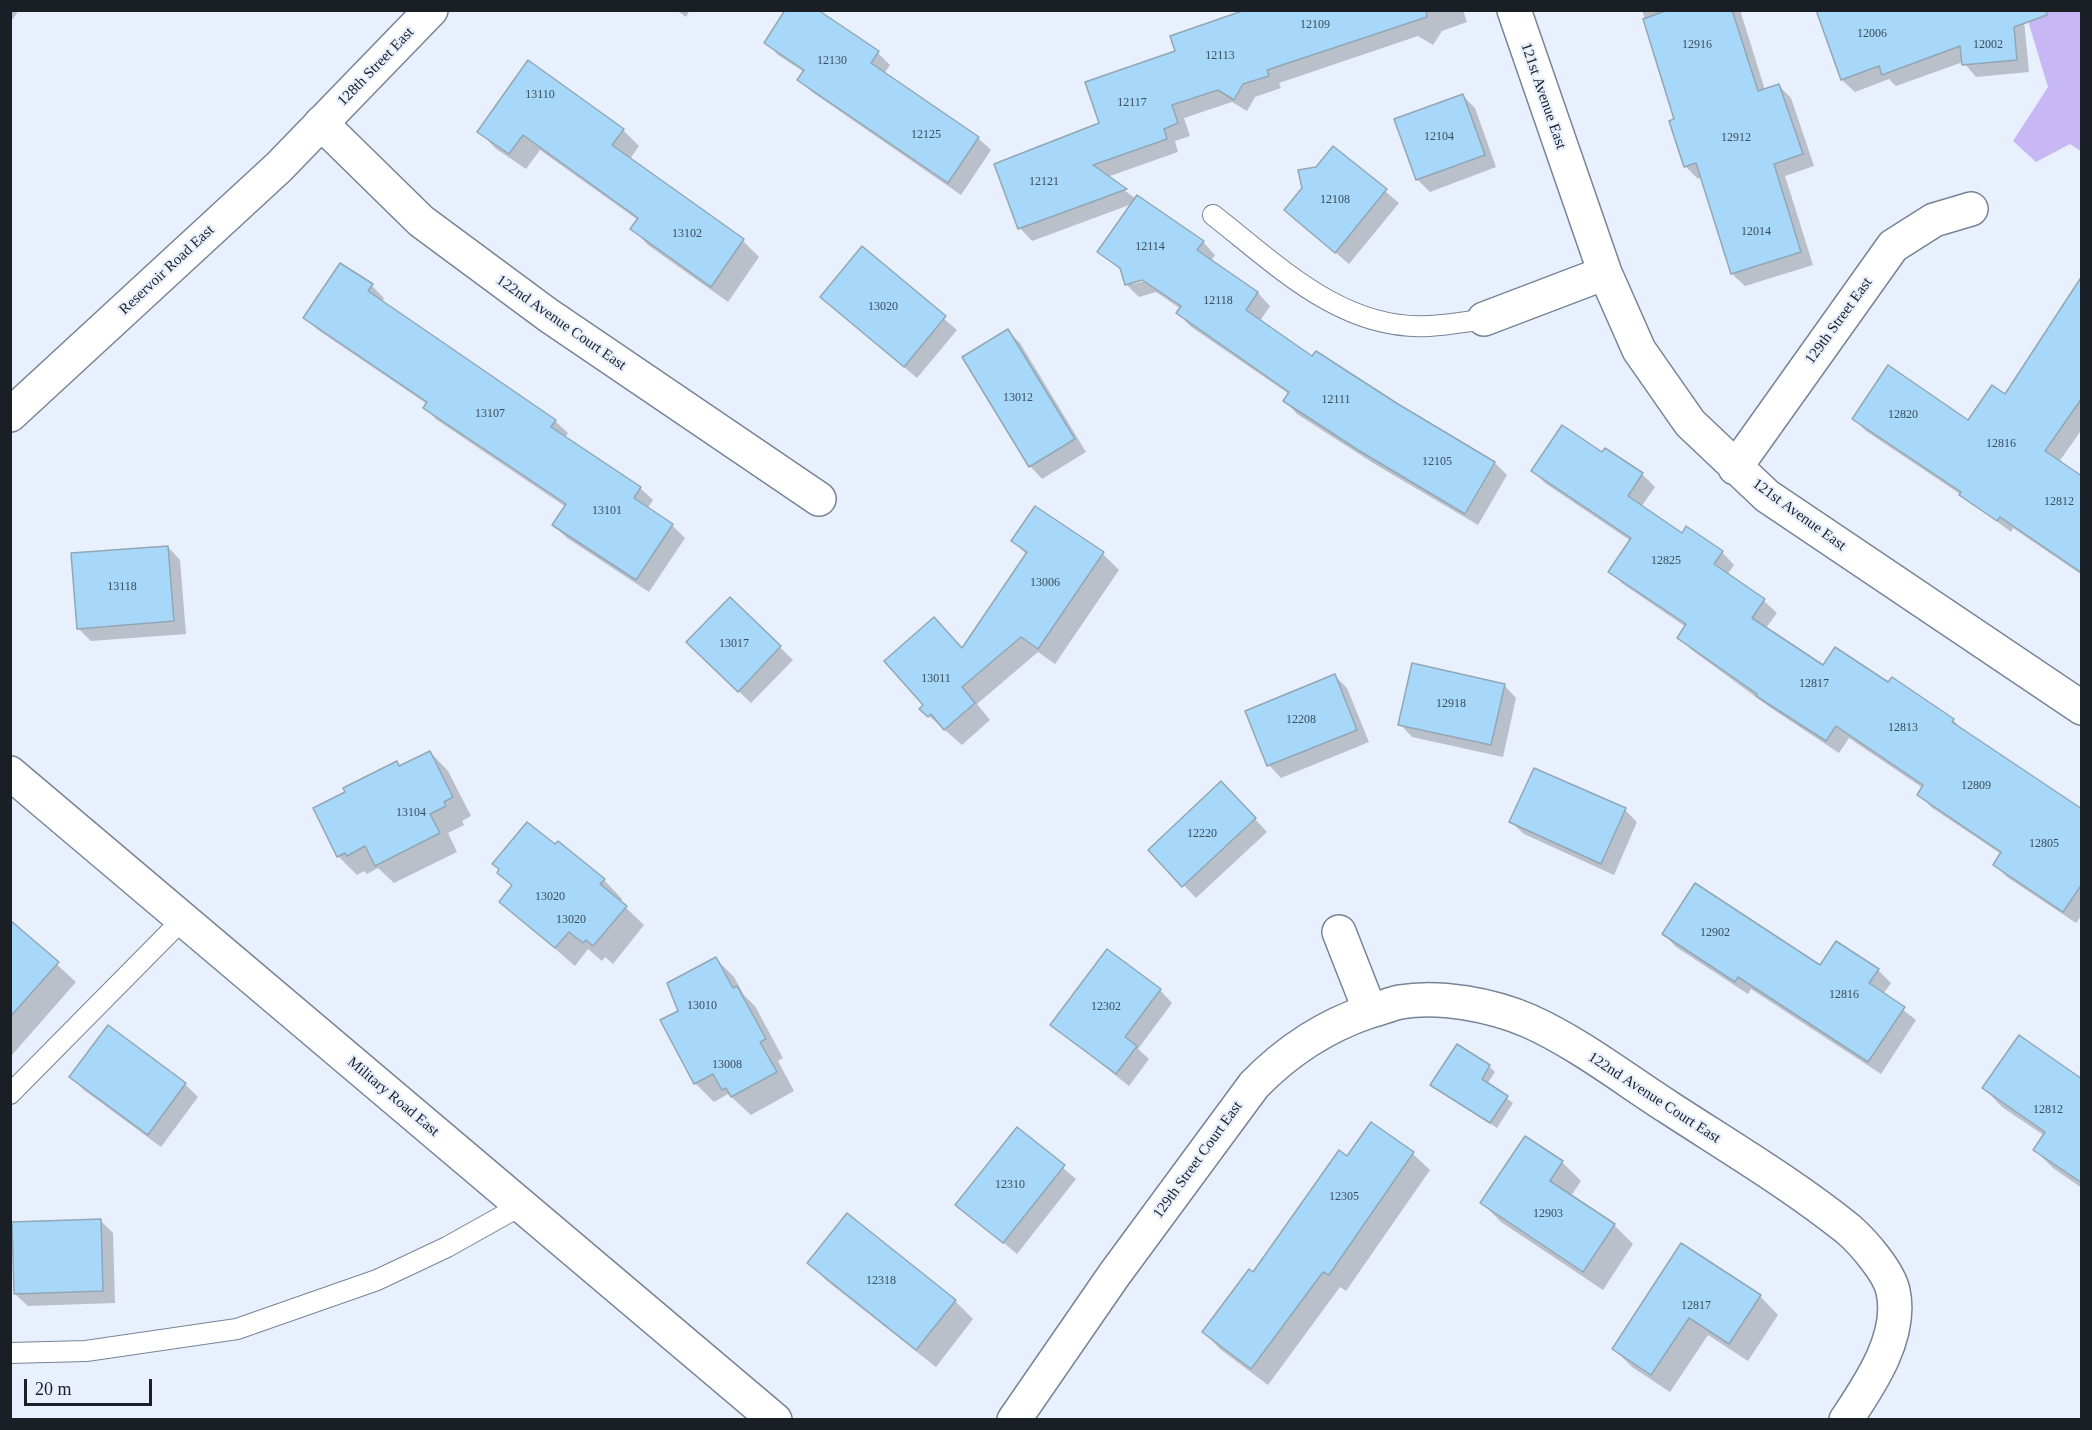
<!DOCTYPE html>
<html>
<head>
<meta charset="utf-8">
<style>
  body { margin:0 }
  #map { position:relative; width:2092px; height:1430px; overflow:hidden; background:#e8f0fd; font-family:Georgia,serif }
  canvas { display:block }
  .frame { position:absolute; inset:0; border:12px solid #1a1f26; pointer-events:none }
  .scale { position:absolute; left:24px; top:1379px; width:128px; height:27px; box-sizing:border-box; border:3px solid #1a1f26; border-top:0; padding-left:8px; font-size:18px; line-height:21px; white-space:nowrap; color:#1a1f26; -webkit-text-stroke:4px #e8f0fd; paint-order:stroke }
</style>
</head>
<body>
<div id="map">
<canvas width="2092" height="1430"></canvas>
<div class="frame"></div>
<div class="scale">20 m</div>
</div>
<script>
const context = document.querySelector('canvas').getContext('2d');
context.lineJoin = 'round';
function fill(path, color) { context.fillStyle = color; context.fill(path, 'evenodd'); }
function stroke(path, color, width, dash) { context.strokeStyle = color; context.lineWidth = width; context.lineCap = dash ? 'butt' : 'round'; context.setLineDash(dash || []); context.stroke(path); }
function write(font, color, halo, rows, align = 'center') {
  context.font = font + ' Georgia,serif'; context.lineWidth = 4.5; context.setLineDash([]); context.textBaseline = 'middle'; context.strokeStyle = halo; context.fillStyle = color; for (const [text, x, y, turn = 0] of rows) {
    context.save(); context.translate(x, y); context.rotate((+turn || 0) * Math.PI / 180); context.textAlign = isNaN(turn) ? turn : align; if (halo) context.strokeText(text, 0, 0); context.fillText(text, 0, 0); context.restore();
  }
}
fill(new Path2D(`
  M 2025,11 L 2081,11 L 2081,151 L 2070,144 L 2036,162 L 2013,141 L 2048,87 Z`), '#c7b7f5');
fill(new Path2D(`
  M 10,10 L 19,10 L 10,23 Z
  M 676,10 L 690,10 L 686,17 Z
  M 1250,10 L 1463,10 L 1467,22 L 1442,31 L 1433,45 L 1418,36 L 1279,83 L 1281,88 L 1255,97 L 1247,111 L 1232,102 L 1184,118 L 1190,136 L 1175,141 L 1178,152 L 1107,177 L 1136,199 L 1203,242 L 1215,255 L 1211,261 L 1258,293 L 1270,306 L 1260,321 L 1313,358 L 1495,463 L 1507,475 L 1478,525 L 1373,463 L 1297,414 L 1285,401 L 1289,394 L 1190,326 L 1178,313 L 1181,309 L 1156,292 L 1139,297 L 1126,284 L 1123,272 L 1099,252 L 1132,204 L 1032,241 L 1020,228 L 1101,124 L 1177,52 ZM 1149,277 L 1150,280 L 1132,284 L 1132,281 Z
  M 1642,10 L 1740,10 L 1765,90 L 1779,86 L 1791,98 L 1814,166 L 1785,176 L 1813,265 L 1745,286 L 1732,274 L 1702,177 L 1698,179 L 1685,166 L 1676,120 Z
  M 1817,10 L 2023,10 L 2029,72 L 1976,77 L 1963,62 L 1896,86 L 1889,79 L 1855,92 L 1842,80 Z
  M 766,42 L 878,53 L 890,65 L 884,74 L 978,138 L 991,150 L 961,195 L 812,92 L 799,80 L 804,72 L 778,55 Z
  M 1462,95 L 1475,108 L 1496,167 L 1430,192 L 1417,179 Z
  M 623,130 L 639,146 L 630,159 L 743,241 L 759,257 L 728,302 L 648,245 L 632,228 L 638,220 L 540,150 L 526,169 L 495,148 L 479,131 Z
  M 1334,148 L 1399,203 L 1349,264 L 1286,210 Z
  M 862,249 L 957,330 L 917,378 L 822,297 Z
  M 372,286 L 384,298 L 382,302 L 555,421 L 568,433 L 565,438 L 640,488 L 653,500 L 647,509 L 672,525 L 685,538 L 649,592 L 567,538 L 554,525 L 566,507 L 437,420 L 425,408 L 427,404 L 318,330 L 305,318 Z
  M 2082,290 L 2082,429 L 2059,462 L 2082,478 L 2082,575 L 2013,528 L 2011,532 L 1963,496 L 1866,431 L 1854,419 L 1969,422 L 2005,396 Z
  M 1008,331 L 1020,343 L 1086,452 L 1042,479 L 1030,466 Z
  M 1606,450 L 1642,474 L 1655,487 L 1641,507 L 1682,535 L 1722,552 L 1734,565 L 1727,575 L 1764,601 L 1777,613 L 1765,629 L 1824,668 L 1888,684 L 1953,720 L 1966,733 L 2082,810 L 2082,915 L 2076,923 L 2007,877 L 1995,865 L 2001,854 L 1931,807 L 1919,794 L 1923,788 L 1849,738 L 1839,753 L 1771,708 L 1692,650 L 1679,637 L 1686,627 L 1623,584 L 1610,571 L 1631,541 L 1545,483 L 1533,471 L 1603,454 Z
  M 1036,508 L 1103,554 L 1119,570 L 1055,664 L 1038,652 L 977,704 L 990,720 L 962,745 L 921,709 L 924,705 L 934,619 L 963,649 L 1027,555 L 1013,541 Z
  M 168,547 L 180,560 L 186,634 L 91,641 L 78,628 Z
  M 730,599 L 793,660 L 751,703 L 701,655 Z
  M 1335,676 L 1347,688 L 1369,742 L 1281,778 L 1269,765 Z
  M 1504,685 L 1516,698 L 1503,757 L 1412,737 L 1400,724 Z
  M 430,752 L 448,771 L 471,816 L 462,821 L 464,825 L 448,833 L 457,852 L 394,883 L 378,868 L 367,874 L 364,871 L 357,875 L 338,856 L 347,793 L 397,762 L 401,767 Z
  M 1233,795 L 1267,832 L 1196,898 L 1150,850 Z
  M 1625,810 L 1637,822 L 1614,875 L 1524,834 L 1511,822 Z
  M 494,864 L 604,880 L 622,899 L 620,902 L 644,925 L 613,964 L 605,957 L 602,961 L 588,949 L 575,966 L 501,902 L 513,887 Z
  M 10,922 L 76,982 L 12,1055 L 10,1053 Z
  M 1664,934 L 1820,968 L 1878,970 L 1891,983 L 1883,994 L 1916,1020 L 1881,1074 L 1751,989 L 1748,994 L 1676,947 Z
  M 715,958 L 734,977 L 744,995 L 755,1006 L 783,1058 L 778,1061 L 794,1091 L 751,1115 L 728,1094 L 714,1102 L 695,1083 L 662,1021 L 680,1011 Z
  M 1160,990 L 1172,1003 L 1138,1049 L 1149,1059 L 1129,1086 L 1052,1025 Z
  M 108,1027 L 185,1084 L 198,1097 L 161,1147 L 84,1090 L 71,1077 Z
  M 1489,1066 L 1495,1072 L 1487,1084 L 1513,1103 L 1497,1128 L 1432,1085 Z
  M 2082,1081 L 2082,1188 L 2053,1168 L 2035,1150 L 2045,1136 L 2002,1107 L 1984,1088 Z
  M 1371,1124 L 1413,1154 L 1430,1170 L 1346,1291 L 1340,1287 L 1268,1385 L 1220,1349 L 1204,1332 L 1347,1158 Z
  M 1018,1130 L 1076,1179 L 1017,1254 L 957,1204 Z
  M 1526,1138 L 1562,1162 L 1581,1181 L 1571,1196 L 1614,1225 L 1633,1244 L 1603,1290 L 1501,1222 L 1482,1203 Z
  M 100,1220 L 113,1233 L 115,1303 L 28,1306 L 15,1294 Z
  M 1681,1245 L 1760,1296 L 1778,1315 L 1748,1361 L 1708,1335 L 1670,1392 L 1632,1367 L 1614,1349 Z
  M 809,1263 L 955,1301 L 973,1319 L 936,1367 L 827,1281 Z`), '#0003');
const building = new Path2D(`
  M 785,10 L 818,10 L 879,51 L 871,63 L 979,137 L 948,183 L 797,80 L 804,70 L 764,43 Z
  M 1245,10 L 1426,10 L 1427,17 L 1267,70 L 1269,76 L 1243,84 L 1234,100 L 1218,90 L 1172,105 L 1178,123 L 1164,129 L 1167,139 L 1093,165 L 1127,189 L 1018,229 L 994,164 L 1099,123 L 1085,82 L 1175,51 L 1170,36 Z
  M 1668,10 L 1732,10 L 1758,91 L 1779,84 L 1803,154 L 1774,164 L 1801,252 L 1731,274 L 1696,163 L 1684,167 L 1669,121 L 1674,119 L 1643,19 Z
  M 1816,10 L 2046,10 L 2047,15 L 2014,27 L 2017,60 L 1962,65 L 1960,46 L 1882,75 L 1879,66 L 1841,80 Z
  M 528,60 L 624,129 L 612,145 L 744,239 L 711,287 L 630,229 L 638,218 L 523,135 L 509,154 L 477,132 Z
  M 1463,94 L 1485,155 L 1416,180 L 1394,119 Z
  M 1333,146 L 1387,189 L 1335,253 L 1284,210 L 1302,188 L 1298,170 L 1316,167 Z
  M 1137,195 L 1204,241 L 1197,250 L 1258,292 L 1246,310 L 1312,356 L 1316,351 L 1398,404 L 1495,462 L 1465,514 L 1358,450 L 1283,401 L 1289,392 L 1176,313 L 1181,306 L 1142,280 L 1125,285 L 1120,268 L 1097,252 Z
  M 862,246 L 946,316 L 904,367 L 820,297 Z
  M 340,263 L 373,284 L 368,291 L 556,420 L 551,427 L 641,487 L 634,498 L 673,524 L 636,580 L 552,525 L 566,504 L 423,408 L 427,402 L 303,318 Z
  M 2082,276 L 2082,398 L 2045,451 L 2082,476 L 2082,573 L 2000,517 L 1997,521 L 1959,495 L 1961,492 L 1852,419 L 1888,365 L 1968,420 L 1992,385 L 2005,394 Z
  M 1008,329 L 1075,439 L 1029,467 L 962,357 Z
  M 1562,425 L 1602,452 L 1605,448 L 1643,473 L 1628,496 L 1682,533 L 1686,526 L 1723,551 L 1714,564 L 1765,599 L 1752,618 L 1823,665 L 1835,647 L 1888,682 L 1892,677 L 1954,719 L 1952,722 L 2082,809 L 2082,884 L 2063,912 L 1993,865 L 2001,852 L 1917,795 L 1923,785 L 1836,726 L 1826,741 L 1756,696 L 1757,694 L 1677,638 L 1686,624 L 1608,572 L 1631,538 L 1531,471 Z
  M 1035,506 L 1104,552 L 1038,649 L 1021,637 L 962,687 L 975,703 L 944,730 L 931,714 L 928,717 L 919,709 L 923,705 L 884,661 L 934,617 L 962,648 L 1027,552 L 1011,541 Z
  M 168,546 L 174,621 L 77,629 L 71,553 Z
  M 730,597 L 781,646 L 738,692 L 686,642 Z
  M 1412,663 L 1505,684 L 1491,745 L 1398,725 Z
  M 1335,674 L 1357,730 L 1267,766 L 1245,711 Z
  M 430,751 L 453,797 L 444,802 L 446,806 L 430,814 L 440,833 L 375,866 L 365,846 L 347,856 L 345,853 L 337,857 L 313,808 L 345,792 L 343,788 L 397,761 L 399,766 Z
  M 1534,768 L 1626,808 L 1601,864 L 1509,822 Z
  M 1221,781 L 1256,818 L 1182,887 L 1148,850 Z
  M 527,822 L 555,844 L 558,841 L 605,879 L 600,884 L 627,906 L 593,946 L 586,940 L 583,943 L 569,932 L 555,948 L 499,902 L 512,885 L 497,873 L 499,869 L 492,864 Z
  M 1695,883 L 1820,965 L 1836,941 L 1879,969 L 1869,983 L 1905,1007 L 1868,1062 L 1738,977 L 1735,982 L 1662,934 Z
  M 10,920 L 59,962 L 10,1017 Z
  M 1107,949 L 1161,989 L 1125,1037 L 1137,1046 L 1116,1074 L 1050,1025 Z
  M 716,957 L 733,988 L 737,986 L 766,1039 L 760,1042 L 777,1072 L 731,1097 L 726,1088 L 722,1090 L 713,1074 L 694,1084 L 660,1020 L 678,1011 L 667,983 Z
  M 108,1025 L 186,1083 L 148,1135 L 69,1077 Z
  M 2019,1035 L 2082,1079 L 2082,1183 L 2033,1150 L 2045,1132 L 1982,1088 Z
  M 1457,1044 L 1490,1065 L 1482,1079 L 1508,1096 L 1490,1123 L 1430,1085 Z
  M 1371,1122 L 1414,1152 L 1329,1275 L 1323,1272 L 1251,1369 L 1202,1332 L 1249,1269 L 1253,1272 L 1339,1150 L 1347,1156 Z
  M 1017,1127 L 1065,1165 L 1003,1243 L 955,1205 Z
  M 1525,1136 L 1563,1161 L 1550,1181 L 1615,1224 L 1583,1272 L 1480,1203 Z
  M 847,1213 L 956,1300 L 916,1350 L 807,1263 Z
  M 101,1219 L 103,1291 L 14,1294 L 12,1222 Z
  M 1681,1243 L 1761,1295 L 1729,1344 L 1689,1318 L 1651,1375 L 1612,1349 Z`);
fill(building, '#a7d8fa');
stroke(building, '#91a7b5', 1.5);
const lane = new Path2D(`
  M 1213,215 C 1277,265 1342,331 1429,326 C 1448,325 1466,322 1484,319
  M 10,1094 L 183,919
  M 10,1353 L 86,1351 L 237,1329 L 377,1280 L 447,1247 L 522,1205`);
const street = new Path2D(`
  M 1514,10 L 1605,273 L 1639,350 L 1690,423 L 1767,496 L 2082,708
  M 321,123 L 421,221 L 548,315 L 819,499
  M 1484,319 L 1605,273
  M 1735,468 L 1893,246 L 1934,220 L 1971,209
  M 1370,1011 C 1380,1009 1390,1004 1400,1002 C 1440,995 1492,1005 1529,1021 C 1578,1043 1623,1078 1668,1107 C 1728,1146 1792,1184 1848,1229 C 1863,1242 1889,1272 1893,1291 C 1903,1336 1870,1384 1846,1420
  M 1014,1420 L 1114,1275 L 1254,1085 C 1286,1052 1325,1026 1370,1011 L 1339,932`);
const secondary = new Path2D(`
  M 10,415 L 279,167 L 431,10
  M 10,773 L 775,1420`);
stroke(lane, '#778496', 22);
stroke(street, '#778496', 36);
stroke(secondary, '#778496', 36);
stroke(lane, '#fff', 20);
stroke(street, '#fff', 33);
stroke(secondary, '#fff', 33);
write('12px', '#3d4d5b', null, [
  ["12109",1315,25],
  ["12006",1872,34],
  ["12916",1697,45],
  ["12002",1988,45],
  ["12113",1220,56],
  ["12130",832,61],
  ["13110",540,95],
  ["12117",1132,103],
  ["12125",926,135],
  ["12104",1439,137],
  ["12912",1736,138],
  ["12121",1044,182],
  ["12108",1335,200],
  ["12014",1756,232],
  ["13102",687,234],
  ["12114",1150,247],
  ["12118",1218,301],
  ["13020",883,307],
  ["13012",1018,398],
  ["12111",1336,400],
  ["13107",490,414],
  ["12820",1903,415],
  ["12816",2001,444],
  ["12105",1437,462],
  ["12812",2059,502],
  ["13101",607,511],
  ["12825",1666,561],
  ["13006",1045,583],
  ["13118",122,587],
  ["13017",734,644],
  ["13011",936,679],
  ["12817",1814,684],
  ["12918",1451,704],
  ["12208",1301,720],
  ["12813",1903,728],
  ["12809",1976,786],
  ["13104",411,813],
  ["12220",1202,834],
  ["12805",2044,844],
  ["13020",550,897],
  ["13020",571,920],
  ["12902",1715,933],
  ["12816",1844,995],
  ["13010",702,1006],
  ["12302",1106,1007],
  ["13008",727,1065],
  ["12812",2048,1110],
  ["12310",1010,1185],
  ["12305",1344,1197],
  ["12903",1548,1214],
  ["12318",881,1281],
  ["12817",1696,1306]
]);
write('15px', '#1a1f26', '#e8f0fd', [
  ["128th Street East",376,67,-46],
  ["121st Avenue East",1543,96,71],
  ["Reservoir Road East",167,270,-43],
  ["129th Street East",1839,321,-54],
  ["122nd Avenue Court East",561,323,35],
  ["121st Avenue East",1799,515,36],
  ["Military Road East",393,1097,40],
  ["122nd Avenue Court East",1654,1098,33],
  ["129th Street Court East",1198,1160,-54]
]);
</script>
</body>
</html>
